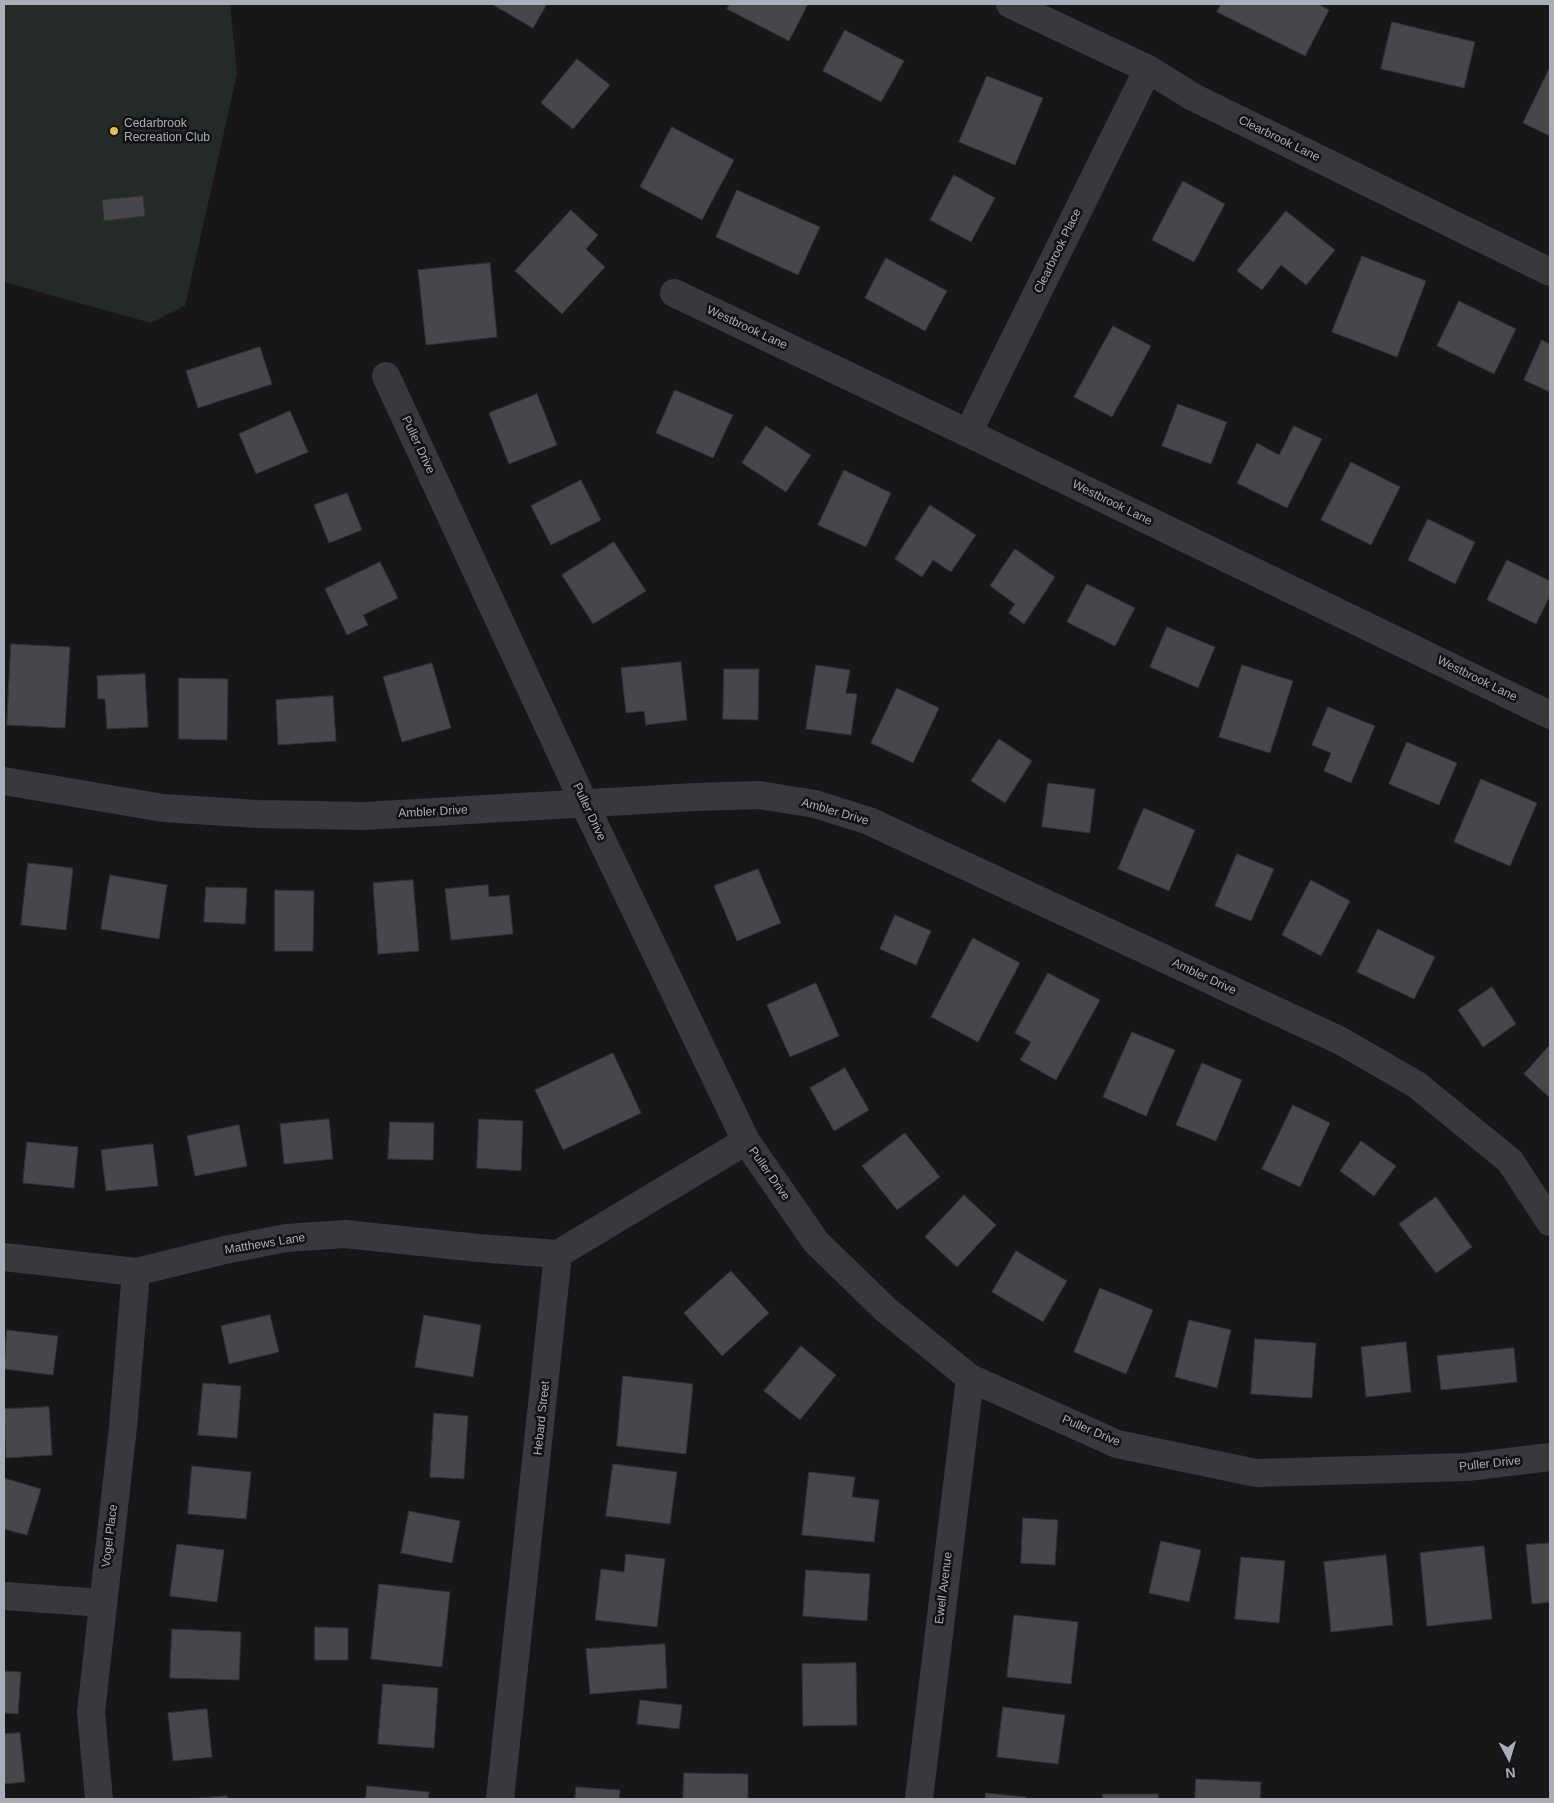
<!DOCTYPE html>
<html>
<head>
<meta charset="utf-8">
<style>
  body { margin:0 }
  #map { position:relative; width:1554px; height:1803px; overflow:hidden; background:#171719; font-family:Helvetica,sans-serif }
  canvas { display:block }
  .frame { position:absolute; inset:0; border:5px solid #abadb7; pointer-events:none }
  .north { position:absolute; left:1484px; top:1733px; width:50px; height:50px; -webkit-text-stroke:4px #121214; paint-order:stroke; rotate:174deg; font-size:14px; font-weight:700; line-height:20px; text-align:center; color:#abadb7 }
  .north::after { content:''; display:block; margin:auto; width:18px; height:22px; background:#abadb7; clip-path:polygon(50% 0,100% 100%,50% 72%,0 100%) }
</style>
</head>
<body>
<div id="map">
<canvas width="1554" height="1803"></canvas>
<div class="frame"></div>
<div class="north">N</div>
</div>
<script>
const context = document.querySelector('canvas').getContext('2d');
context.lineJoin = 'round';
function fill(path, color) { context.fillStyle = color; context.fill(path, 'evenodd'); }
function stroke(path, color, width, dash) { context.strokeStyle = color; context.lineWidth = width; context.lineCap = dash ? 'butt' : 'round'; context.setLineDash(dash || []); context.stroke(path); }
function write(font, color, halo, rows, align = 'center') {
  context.font = font + ' Helvetica,sans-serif'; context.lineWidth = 5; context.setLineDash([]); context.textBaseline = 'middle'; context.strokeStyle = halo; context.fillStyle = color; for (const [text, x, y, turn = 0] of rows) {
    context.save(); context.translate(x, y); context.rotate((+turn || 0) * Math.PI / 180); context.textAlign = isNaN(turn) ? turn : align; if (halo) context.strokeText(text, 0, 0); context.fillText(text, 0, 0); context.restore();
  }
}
fill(new Path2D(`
  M 4,4 L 230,4 L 237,74 L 185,306 L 151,323 L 4,282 Z`), '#242a25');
const building = new Path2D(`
  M 492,4 L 547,4 L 533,28 Z
  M 730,4 L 808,4 L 789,41 L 727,9 Z
  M 1221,4 L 1318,4 L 1329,10 L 1305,56 L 1217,12 Z
  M 1392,22 L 1475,42 L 1464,88 L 1381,69 Z
  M 845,30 L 904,61 L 881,102 L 823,71 Z
  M 577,59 L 610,85 L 573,129 L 541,103 Z
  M 1550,67 L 1550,136 L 1523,123 Z
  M 987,76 L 1043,98 L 1015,165 L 959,142 Z
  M 672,127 L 734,160 L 702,220 L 640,187 Z
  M 954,175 L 995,198 L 971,242 L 930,220 Z
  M 1183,181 L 1225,204 L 1194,262 L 1152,240 Z
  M 737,190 L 820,227 L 798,275 L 716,237 Z
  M 143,196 L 145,216 L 104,221 L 102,200 Z
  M 571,210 L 598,235 L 586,249 L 605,267 L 562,314 L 515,271 Z
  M 1286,211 L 1335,250 L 1306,285 L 1281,265 L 1262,290 L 1237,271 Z
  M 1362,256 L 1426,281 L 1397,357 L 1332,332 Z
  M 886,258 L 947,291 L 925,331 L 865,298 Z
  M 490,263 L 497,337 L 426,345 L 418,270 Z
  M 1459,301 L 1516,329 L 1494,374 L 1437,346 Z
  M 1113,326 L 1151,346 L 1112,417 L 1074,397 Z
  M 1542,340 L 1550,344 L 1550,392 L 1524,380 Z
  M 260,347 L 272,384 L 198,408 L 186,371 Z
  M 675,390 L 733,415 L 713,458 L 656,433 Z
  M 537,394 L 557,445 L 509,464 L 489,413 Z
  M 1178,404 L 1227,422 L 1211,464 L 1162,446 Z
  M 290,411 L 308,452 L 256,474 L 239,434 Z
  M 766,426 L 811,455 L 786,492 L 742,463 Z
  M 1294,426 L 1322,439 L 1287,508 L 1237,483 L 1257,443 L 1279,455 Z
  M 1351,462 L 1400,487 L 1371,545 L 1321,520 Z
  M 844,470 L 891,493 L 866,547 L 818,525 Z
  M 581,480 L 601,520 L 551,545 L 531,506 Z
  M 347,493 L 362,530 L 329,543 L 314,505 Z
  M 930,505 L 976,535 L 951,572 L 933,560 L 922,577 L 895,559 Z
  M 1428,519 L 1475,542 L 1455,584 L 1408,560 Z
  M 614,542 L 646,591 L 593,624 L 562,575 Z
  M 1015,549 L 1055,577 L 1024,624 L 1009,613 L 1015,604 L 990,586 Z
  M 1507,560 L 1550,581 L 1550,596 L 1536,624 L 1487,600 Z
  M 380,562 L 398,598 L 363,615 L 368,625 L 347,635 L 325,589 Z
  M 1087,584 L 1135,608 L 1115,646 L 1067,622 Z
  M 1167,627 L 1215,647 L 1198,688 L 1150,667 Z
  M 11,644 L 70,647 L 65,728 L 7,725 Z
  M 681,662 L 687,720 L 646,725 L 644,711 L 626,713 L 621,668 Z
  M 432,663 L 451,728 L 402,742 L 383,677 Z
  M 816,665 L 850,670 L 846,693 L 857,694 L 851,735 L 806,729 Z
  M 1242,665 L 1293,681 L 1270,753 L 1219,737 Z
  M 724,669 L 759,669 L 758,720 L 723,719 Z
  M 145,674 L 148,727 L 107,729 L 105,699 L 98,699 L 97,676 Z
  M 179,678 L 228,679 L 227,740 L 179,739 Z
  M 897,688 L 939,708 L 913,763 L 871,743 Z
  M 333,696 L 336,741 L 278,745 L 276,700 Z
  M 1328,707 L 1375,726 L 1351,783 L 1324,771 L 1331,753 L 1312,745 Z
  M 999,739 L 1032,761 L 1005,803 L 971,781 Z
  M 1407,742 L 1457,763 L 1439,805 L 1389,784 Z
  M 1481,779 L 1537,803 L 1510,866 L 1454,842 Z
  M 1048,783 L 1095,789 L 1090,833 L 1042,827 Z
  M 1144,808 L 1195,830 L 1169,891 L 1118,869 Z
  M 1237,854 L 1274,869 L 1251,921 L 1215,906 Z
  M 28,863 L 73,868 L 66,930 L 21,925 Z
  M 758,869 L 781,923 L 737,941 L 714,886 Z
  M 110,875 L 167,885 L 159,939 L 101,929 Z
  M 413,880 L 419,951 L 378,954 L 373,883 Z
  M 1311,880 L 1350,901 L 1321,956 L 1282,935 Z
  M 488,885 L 489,897 L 509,895 L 513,934 L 451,940 L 445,889 Z
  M 206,887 L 247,888 L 245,924 L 204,922 Z
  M 275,890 L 314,891 L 313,951 L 275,951 Z
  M 895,915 L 931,931 L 916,965 L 880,949 Z
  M 1378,929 L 1435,957 L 1414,999 L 1357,972 Z
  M 973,938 L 1020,963 L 978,1042 L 931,1017 Z
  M 1048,973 L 1100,1000 L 1056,1080 L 1020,1060 L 1031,1042 L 1015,1033 Z
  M 816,983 L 839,1036 L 790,1057 L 767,1005 Z
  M 1492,987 L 1516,1024 L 1483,1047 L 1458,1010 Z
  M 1132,1032 L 1175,1050 L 1146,1116 L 1103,1097 Z
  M 1550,1045 L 1550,1098 L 1524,1074 Z
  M 613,1053 L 641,1113 L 563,1150 L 535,1090 Z
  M 1202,1063 L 1242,1080 L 1216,1141 L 1176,1125 Z
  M 845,1068 L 869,1110 L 834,1131 L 810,1088 Z
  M 1293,1105 L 1330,1123 L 1300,1187 L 1262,1169 Z
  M 329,1119 L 333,1159 L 284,1164 L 280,1124 Z
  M 479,1119 L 523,1121 L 521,1171 L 477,1168 Z
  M 390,1122 L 434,1123 L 433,1160 L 388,1159 Z
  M 239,1125 L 247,1166 L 195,1176 L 187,1136 Z
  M 905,1133 L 940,1177 L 897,1210 L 862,1166 Z
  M 1361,1141 L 1396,1166 L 1374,1196 L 1340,1171 Z
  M 27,1142 L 78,1147 L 74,1188 L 23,1183 Z
  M 153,1144 L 158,1186 L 106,1191 L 101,1150 Z
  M 964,1195 L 996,1225 L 957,1267 L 925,1237 Z
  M 1436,1197 L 1472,1247 L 1436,1273 L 1399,1224 Z
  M 1016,1251 L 1067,1281 L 1043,1322 L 992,1292 Z
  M 731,1271 L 769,1313 L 722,1356 L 684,1313 Z
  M 1100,1288 L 1153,1310 L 1126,1374 L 1074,1352 Z
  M 270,1315 L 279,1352 L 229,1364 L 221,1326 Z
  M 424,1315 L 481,1325 L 473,1377 L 415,1367 Z
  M 1189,1320 L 1231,1330 L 1217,1388 L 1175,1377 Z
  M 7,1330 L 58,1336 L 53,1375 L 4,1369 Z
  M 1255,1339 L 1316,1343 L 1312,1398 L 1251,1394 Z
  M 1406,1342 L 1411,1392 L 1366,1397 L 1361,1347 Z
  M 801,1346 L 836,1375 L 800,1420 L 764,1391 Z
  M 1514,1348 L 1517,1382 L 1441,1390 L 1437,1356 Z
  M 623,1376 L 693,1384 L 686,1454 L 617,1446 Z
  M 203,1383 L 241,1386 L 237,1438 L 198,1435 Z
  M 49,1407 L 52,1455 L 6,1458 L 4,1409 Z
  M 434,1413 L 468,1416 L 464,1479 L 430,1477 Z
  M 613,1464 L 677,1472 L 670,1524 L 606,1516 Z
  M 192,1466 L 251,1472 L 246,1519 L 188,1514 Z
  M 809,1472 L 855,1477 L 852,1497 L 879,1500 L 874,1542 L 802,1535 Z
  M 4,1478 L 41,1489 L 27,1535 L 4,1529 Z
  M 409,1511 L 460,1521 L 452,1563 L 401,1553 Z
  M 1023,1518 L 1058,1520 L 1055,1565 L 1021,1563 Z
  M 1161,1541 L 1201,1550 L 1189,1602 L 1149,1593 Z
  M 1550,1543 L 1550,1602 L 1532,1604 L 1526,1545 Z
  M 177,1544 L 224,1550 L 217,1602 L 170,1596 Z
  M 1484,1546 L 1492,1619 L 1427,1626 L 1420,1553 Z
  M 626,1554 L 665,1559 L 657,1627 L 595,1620 L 601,1569 L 624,1572 Z
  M 1386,1555 L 1393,1625 L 1331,1632 L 1324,1562 Z
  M 1241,1557 L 1285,1561 L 1279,1623 L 1235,1619 Z
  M 806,1570 L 870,1574 L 867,1621 L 803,1616 Z
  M 379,1584 L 450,1592 L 442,1667 L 371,1659 Z
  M 1014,1615 L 1078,1622 L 1071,1684 L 1007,1677 Z
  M 315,1627 L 348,1628 L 348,1660 L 315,1660 Z
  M 172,1629 L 241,1632 L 239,1680 L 170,1678 Z
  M 665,1644 L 667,1688 L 590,1694 L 586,1649 Z
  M 856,1663 L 857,1725 L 803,1726 L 802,1664 Z
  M 4,1671 L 21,1672 L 18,1714 L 4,1713 Z
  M 383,1684 L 438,1688 L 434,1748 L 378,1744 Z
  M 640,1700 L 682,1705 L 679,1729 L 637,1724 Z
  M 1003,1707 L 1065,1715 L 1058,1764 L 997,1757 Z
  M 207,1709 L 212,1757 L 173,1761 L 168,1713 Z
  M 20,1733 L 25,1782 L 4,1784 L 4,1734 Z
  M 684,1773 L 748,1774 L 748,1799 L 683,1799 Z
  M 1196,1779 L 1261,1782 L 1260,1799 L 1195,1799 Z
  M 367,1786 L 429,1792 L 428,1799 L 366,1799 Z
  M 576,1787 L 620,1790 L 619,1799 L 575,1799 Z
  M 986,1793 L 1026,1797 L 1026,1799 L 985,1799 Z
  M 1103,1794 L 1158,1794 L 1158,1799 L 1103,1799 Z
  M 227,1796 L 227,1799 L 190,1799 Z`);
fill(building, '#47474b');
stroke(building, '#323134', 1);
stroke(new Path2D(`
  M 1010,4 L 1148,69 L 1193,97 L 1550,272
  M 674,293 L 968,433 L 1550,715
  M 386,376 L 584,803 L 746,1141 L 816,1242 L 885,1309 L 970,1378 L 1117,1444 L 1256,1473 L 1467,1467 L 1550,1457
  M 968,433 L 1148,69
  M 4,781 L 163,808 L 257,814 L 364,816 L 695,797 L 759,795 L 815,804 L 869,821 L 1341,1041 L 1417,1085 L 1510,1161 L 1550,1222
  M 558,1254 L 746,1141
  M 4,1257 L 136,1272 L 225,1250 L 286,1238 L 345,1234 L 478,1248 L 558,1254
  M 4,1596 L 103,1603
  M 99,1799 L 91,1712 L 123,1427 L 136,1272
  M 500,1799 L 558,1254
  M 919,1799 L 970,1378`), '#39393d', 28);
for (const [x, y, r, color] of [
  [114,131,5,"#dcc14c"]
]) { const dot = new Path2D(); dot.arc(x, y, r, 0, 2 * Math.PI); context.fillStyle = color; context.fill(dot); stroke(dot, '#121214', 2); }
write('12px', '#abadb7', '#121214', [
  ["Cedarbrook",124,124],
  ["Recreation Club",124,138]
], 'left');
write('12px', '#abadb7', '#121214', [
  ["Clearbrook Lane",1279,139,26],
  ["Clearbrook Place",1058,251,-64],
  ["Westbrook Lane",747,328,25],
  ["Puller Drive",418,445,65],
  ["Westbrook Lane",1112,503,26],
  ["Westbrook Lane",1477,679,26],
  ["Ambler Drive",433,812,-3],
  ["Puller Drive",589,812,65],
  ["Ambler Drive",835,812,16],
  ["Ambler Drive",1204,977,25],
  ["Puller Drive",769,1174,55],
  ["Matthews Lane",265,1244,-9],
  ["Hebard Street",542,1418,-84],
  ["Puller Drive",1091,1431,23],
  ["Puller Drive",1490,1464,-6],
  ["Vogel Place",110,1536,-83],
  ["Ewell Avenue",944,1588,-83]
]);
</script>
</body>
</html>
